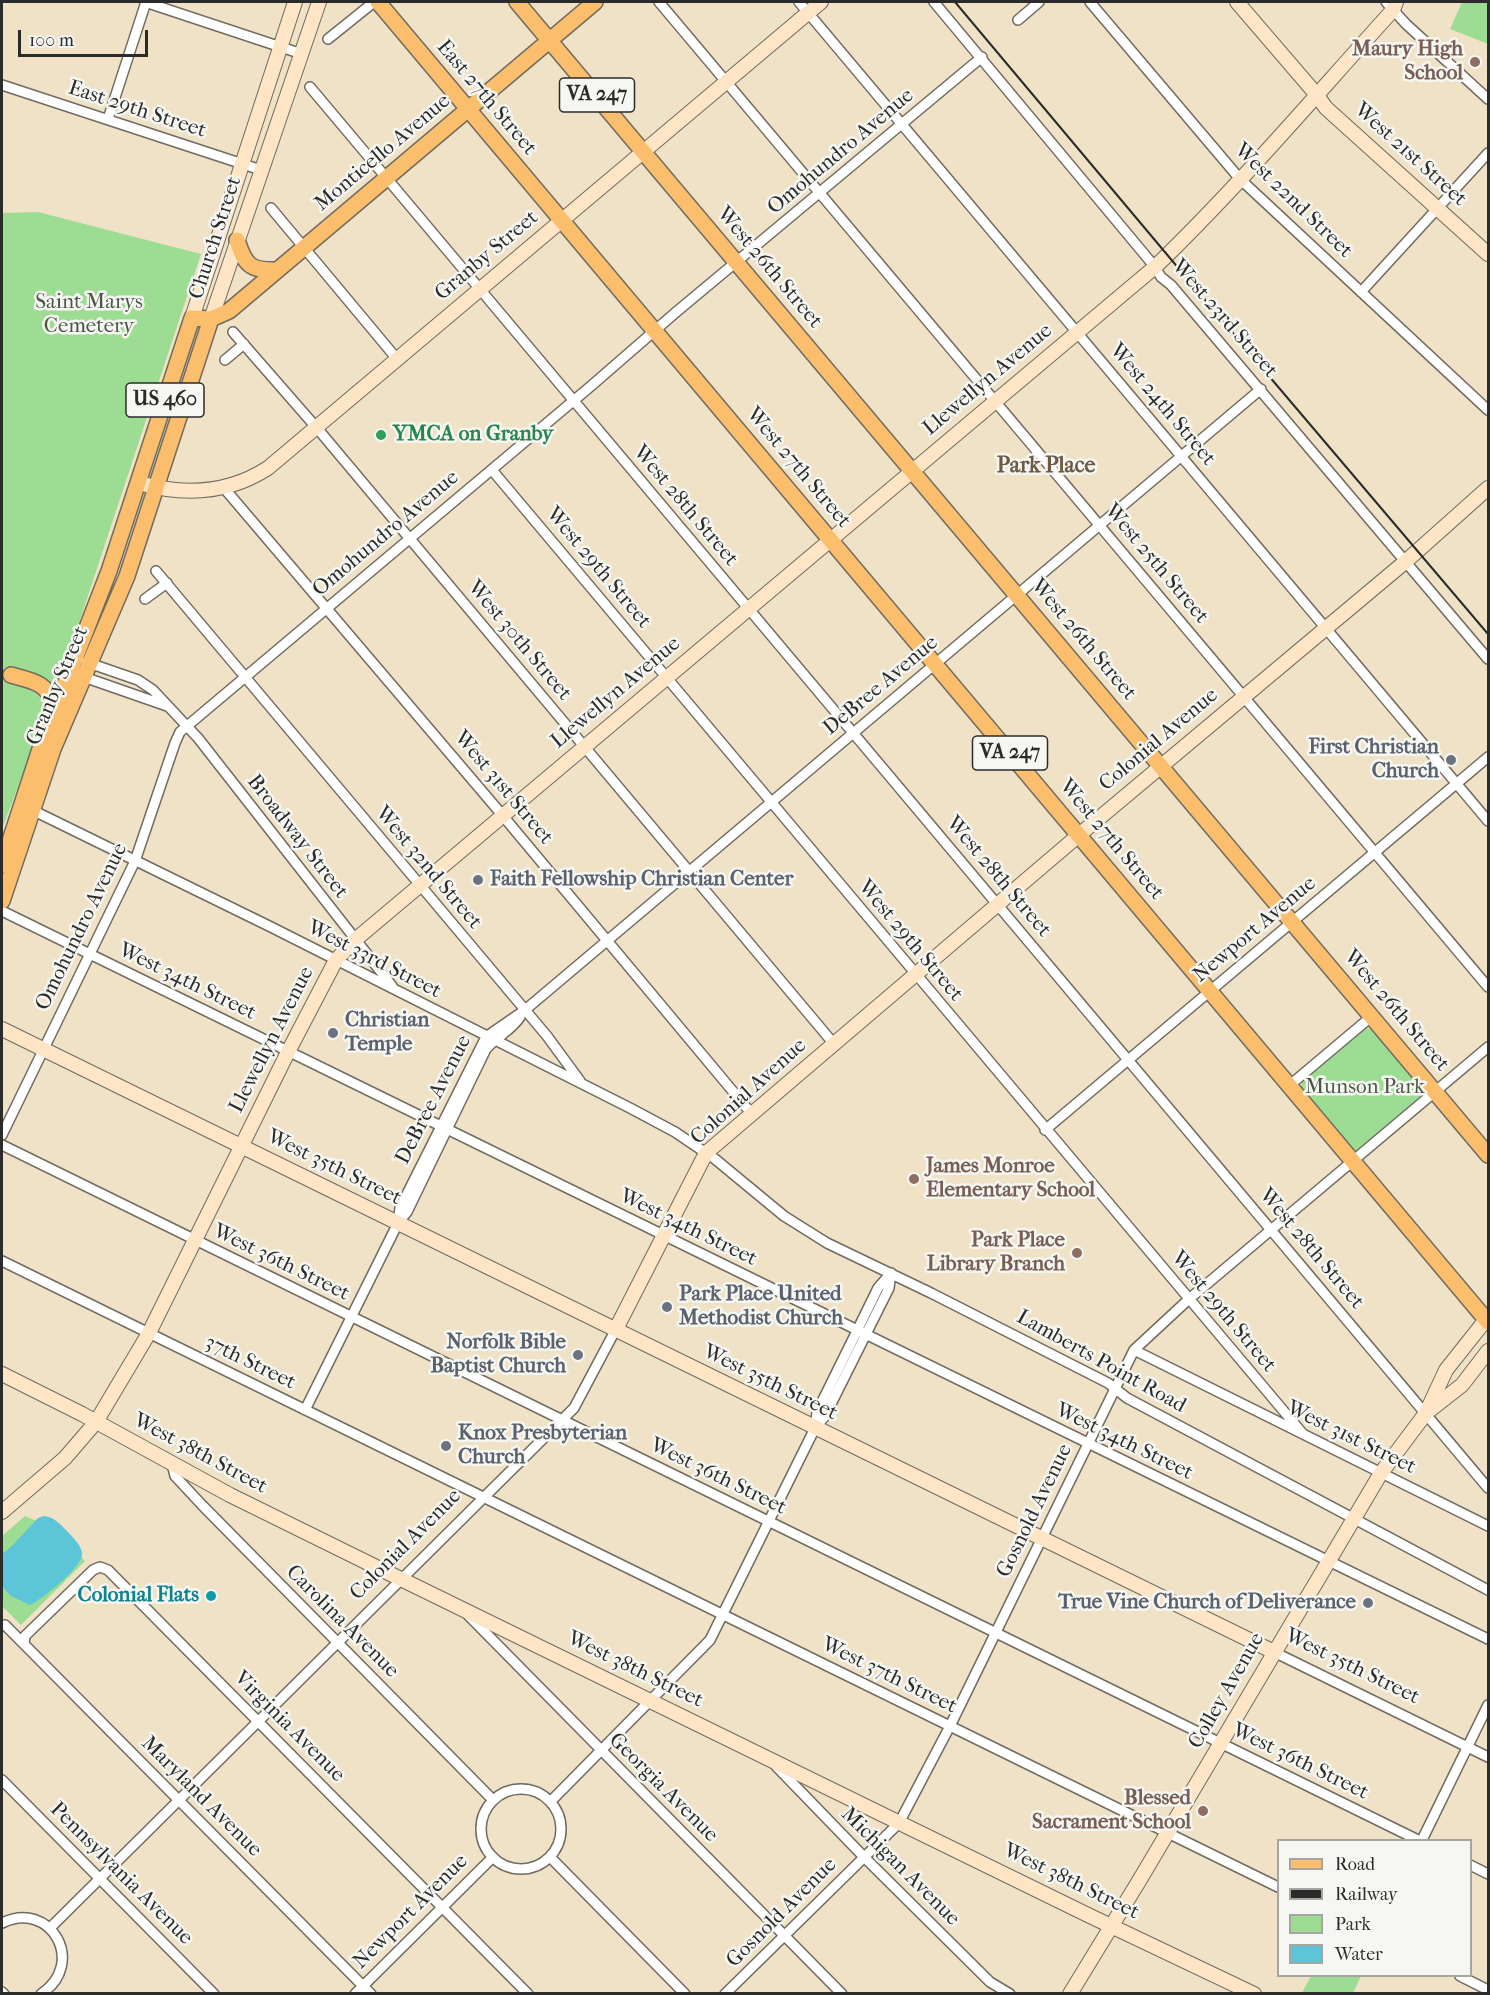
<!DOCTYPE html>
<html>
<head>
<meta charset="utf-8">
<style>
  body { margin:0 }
  #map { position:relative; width:1490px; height:1995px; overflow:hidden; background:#efe2c6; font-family:"IM FELL French Canon",serif }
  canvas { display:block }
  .frame { position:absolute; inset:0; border:3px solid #2b2b2b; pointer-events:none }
  .legend { position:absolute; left:1277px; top:1839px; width:195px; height:138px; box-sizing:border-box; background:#f6f6f2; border:2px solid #a5a5a2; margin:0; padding:8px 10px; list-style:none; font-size:18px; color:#2b2b2b }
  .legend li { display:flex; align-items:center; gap:12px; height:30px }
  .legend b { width:30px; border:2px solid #a5a5a2 }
  .scale { position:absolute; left:18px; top:30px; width:130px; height:27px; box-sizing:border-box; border:3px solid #2b2b2b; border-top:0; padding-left:8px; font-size:18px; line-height:21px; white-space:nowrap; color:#2b2b2b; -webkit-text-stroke:4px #f6f6f2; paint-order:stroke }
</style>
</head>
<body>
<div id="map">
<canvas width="1490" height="1995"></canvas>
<div class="frame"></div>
<ul class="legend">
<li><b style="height:8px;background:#fabe6d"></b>Road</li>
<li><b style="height:8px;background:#2b2b2b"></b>Railway</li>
<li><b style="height:16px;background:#9ddd93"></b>Park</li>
<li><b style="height:16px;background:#5cc5d7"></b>Water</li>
</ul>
<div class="scale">100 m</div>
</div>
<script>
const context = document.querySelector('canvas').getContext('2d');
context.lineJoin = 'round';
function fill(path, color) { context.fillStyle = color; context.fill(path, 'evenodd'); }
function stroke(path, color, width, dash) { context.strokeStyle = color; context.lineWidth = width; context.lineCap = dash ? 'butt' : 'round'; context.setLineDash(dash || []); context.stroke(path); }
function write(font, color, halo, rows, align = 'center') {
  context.font = font + ' "IM FELL French Canon",serif'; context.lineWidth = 5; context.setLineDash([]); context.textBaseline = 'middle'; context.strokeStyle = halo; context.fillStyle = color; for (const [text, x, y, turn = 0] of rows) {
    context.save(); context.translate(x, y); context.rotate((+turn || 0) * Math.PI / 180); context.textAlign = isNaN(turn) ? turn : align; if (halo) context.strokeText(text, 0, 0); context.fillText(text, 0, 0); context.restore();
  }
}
fill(new Path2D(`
  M 1462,2 L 1488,2 L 1488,44 L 1450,29 Z
  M 38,212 L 201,254 L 72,644 L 2,829 L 2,213 Z
  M 1366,1028 L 1374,1030 L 1426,1091 L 1425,1096 L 1356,1153 L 1353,1152 L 1301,1087 L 1302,1082 Z
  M 25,1516 L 55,1529 L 85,1561 L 21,1625 L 2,1606 L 2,1536 Z
  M 1311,1976 L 1361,1976 L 1353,1993 L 1302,1993 Z`), '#9ddd93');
fill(new Path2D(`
  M 44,1516 C 54,1517 60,1524 67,1531 C 72,1537 82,1545 82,1554 C 83,1567 41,1600 30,1605 L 11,1596 L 2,1586 L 2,1554 L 12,1546 L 38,1518 Z`), '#5cc5d7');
const street = new Path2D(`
  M 145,2 L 302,54
  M 659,2 L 1488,987
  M 799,2 L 1488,821
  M 934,2 L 1155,267 L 1161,277 L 1171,285 L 1488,659
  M 1090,2 L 1240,179 L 1488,410
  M 1386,2 L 1406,24 L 1488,99
  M 1018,20 L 1039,2
  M 328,39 L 374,2
  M 2,85 L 261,170
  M 310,87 L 1488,1488
  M 108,119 L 146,2
  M 271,208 L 397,359
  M 1361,292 L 1488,153
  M 233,332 L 322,434 L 834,1044
  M 225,360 L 244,344
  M 492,470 L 1303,1434
  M 224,488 L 498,810 L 751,1113
  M 156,571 L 547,1036 L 580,1081
  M 145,599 L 167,583
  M 86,662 L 138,680 L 153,690 L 198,738 L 392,986
  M 81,676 L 167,706
  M 28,808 L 271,927 L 630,1108 L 675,1132 L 715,1159 L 784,1216 L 827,1243 L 931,1293 L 1108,1383 L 1127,1398 L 1488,1590
  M 2,911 L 1488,1639
  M 1290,1085 L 1372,1016
  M 1045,1130 L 1488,757
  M 2,1135 L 135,861 L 175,743 L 180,732 L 591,386 L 675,313 L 982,57
  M 2,1145 L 1418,1840
  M 398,1223 L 400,1208 L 486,1037 L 525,1010 L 1261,389
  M 2,1261 L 1278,1887
  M 1134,1350 L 1488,1526
  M 305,1410 L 398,1223 L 407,1212 L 486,1049 C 496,1037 512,1030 520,1017
  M 815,1428 L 817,1412 L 854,1337 L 878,1288 L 891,1273
  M 172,1464 L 175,1476 L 202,1505 L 493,1800
  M 468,1615 L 842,1994
  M 5,1625 L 371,1994
  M 24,1644 L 25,1636 L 93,1570 L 100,1567 L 108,1570 L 528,1994
  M 1274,1652 L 1488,1757
  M 776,1766 L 864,1857 L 990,1982 L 1010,1994
  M 2,1780 L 214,1994
  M481 1829a40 40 0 1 1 80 0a40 40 0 1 1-80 0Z
  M 551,1801 L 710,1640 L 815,1428 L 825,1416 L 889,1288 L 891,1273
  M 1422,1840 L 1488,1705
  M 550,1857 L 685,1994
  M 1470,1865 L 1488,1874
  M 2,1923 C 51,1899 87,1964 41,1994
  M 50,1928 L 574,1408 L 616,1329
  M 1460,1976 L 1488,1990
  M 2,1992 L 4,1994
  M 355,1994 L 493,1857
  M 725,1994 L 899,1823 L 950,1726 L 1134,1350 L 1189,1299 L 1488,1047`);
const secondary = new Path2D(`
  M 1237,2 L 1316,94 L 1326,108 L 1488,254
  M 192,318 L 295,2
  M 211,319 L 319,2
  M 139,483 C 185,496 228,494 268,468 L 821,2
  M 2,1029 L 1274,1652
  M 616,1329 L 706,1153 L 1079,835 L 1405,562 L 1488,488
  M 2,1374 L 82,1414 L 230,1495 L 364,1561 L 1090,1916 L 1254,1994
  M 1430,1410 L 1462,1385 L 1488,1351
  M 2,1512 L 65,1458 L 96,1422 L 149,1333 L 288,1052 L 336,960 L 355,940 L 1155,267 C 1239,186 1315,96 1393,10 L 1396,2
  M 1070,1994 L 1139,1881 L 1381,1473 L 1426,1413 L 1446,1370 L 1488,1317`);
const primary = new Path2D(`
  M 378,2 L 1488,1322
  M 517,2 L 1488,1155
  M 237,240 C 245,266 251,271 278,270
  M 11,675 C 33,681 46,682 56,706
  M 2,865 L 41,746 L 109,571 L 192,318 L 211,319 L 229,311 L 595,2
  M 2,901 L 53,749 L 127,576 L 211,319`);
stroke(street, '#706b61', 12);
stroke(secondary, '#706b61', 16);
stroke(primary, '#706b61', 18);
stroke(street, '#fff', 9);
stroke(secondary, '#fde5c5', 14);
stroke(primary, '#fabe6d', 15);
stroke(new Path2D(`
  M 955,2 L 1274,382 L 1488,634`), '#2b2b2b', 2);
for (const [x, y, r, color] of [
  [1475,62,6,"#8d6e63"],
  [381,435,6,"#2e9e5b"],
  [1451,760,6,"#6b7280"],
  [478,880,6,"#6b7280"],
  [333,1033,6,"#6b7280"],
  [914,1179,6,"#8d6e63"],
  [1077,1253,6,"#8d6e63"],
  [667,1307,6,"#6b7280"],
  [578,1355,6,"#6b7280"],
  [446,1446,6,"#6b7280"],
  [211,1596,6,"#0f9aa8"],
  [1368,1603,6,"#6b7280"],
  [1203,1811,6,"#8d6e63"]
]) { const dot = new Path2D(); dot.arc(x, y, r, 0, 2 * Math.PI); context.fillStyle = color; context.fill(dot); stroke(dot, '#f6f6f2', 2); }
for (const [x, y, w] of [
  [597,95,75],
  [165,400,78],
  [1010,753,75]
]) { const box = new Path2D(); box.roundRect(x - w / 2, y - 17, w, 34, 4.5); context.fillStyle = '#f6f6f2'; context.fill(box); stroke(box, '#2b2b2b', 1.5); }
write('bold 20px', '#2b2b2b', null, [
  ["VA 247",597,95],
  ["US 460",165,400],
  ["VA 247",1010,753]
]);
write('bold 21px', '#785e54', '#f6f6f2', [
  ["Maury High",1463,50],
  ["School",1463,74],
  ["James Monroe",926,1167,"left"],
  ["Elementary School",926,1191,"left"],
  ["Park Place",1065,1241],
  ["Library Branch",1065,1265],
  ["Blessed",1191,1799],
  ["Sacrament School",1191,1823]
], 'right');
write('21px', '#2b2b2b', '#f6f6f2', [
  ["East 27th Street",486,98,50],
  ["East 29th Street",137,110,18],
  ["Omohundro Avenue",841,152,-40],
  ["Monticello Avenue",383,153,-40],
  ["West 21st Street",1410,155,42],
  ["West 22nd Street",1293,201,44],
  ["Church Street",216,238,-72],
  ["Granby Street",487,256,-40],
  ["West 26th Street",769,268,50],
  ["West 23rd Street",1224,319,49],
  ["Llewellyn Avenue",988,380,-40],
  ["West 24th Street",1162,405,50],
  ["West 27th Street",798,468,50],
  ["West 28th Street",685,506,50],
  ["Omohundro Avenue",386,534,-40],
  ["West 25th Street",1156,564,50],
  ["West 29th Street",598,568,50],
  ["West 26th Street",1083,640,50],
  ["West 30th Street",519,641,50],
  ["Granby Street",58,686,-67],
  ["DeBree Avenue",881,686,-40],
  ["Llewellyn Avenue",616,693,-40],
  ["Colonial Avenue",1159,740,-40],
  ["West 31st Street",503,788,50],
  ["Broadway Street",297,837,52],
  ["West 27th Street",1111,840,50],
  ["West 32nd Street",428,868,50],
  ["West 28th Street",998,877,50],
  ["Omohundro Avenue",82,927,-64],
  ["Newport Avenue",1255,930,-40],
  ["West 29th Street",910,941,50],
  ["West 33rd Street",374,960,27],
  ["West 34th Street",187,982,26],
  ["West 26th Street",1396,1011,50],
  ["Llewellyn Avenue",272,1040,-63],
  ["Colonial Avenue",749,1092,-42],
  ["DeBree Avenue",434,1100,-63],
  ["West 35th Street",334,1168,26],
  ["West 34th Street",688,1228,26],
  ["West 28th Street",1311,1249,50],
  ["West 36th Street",281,1263,26],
  ["West 29th Street",1223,1312,50],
  ["Lamberts Point Road",1101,1362,29],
  ["37th Street",250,1363,26],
  ["West 35th Street",770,1383,26],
  ["West 31st Street",1351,1438,26],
  ["West 34th Street",1124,1442,26],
  ["West 38th Street",200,1454,28],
  ["West 36th Street",718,1477,26],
  ["Gosnold Avenue",1035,1511,-64],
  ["Colonial Avenue",406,1545,-45],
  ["Carolina Avenue",342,1622,45],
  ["West 35th Street",1352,1667,26],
  ["West 38th Street",635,1670,26],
  ["West 37th Street",889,1676,26],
  ["Colley Avenue",1227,1691,-60],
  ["Virginia Avenue",289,1727,45],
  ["West 36th Street",1300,1762,26],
  ["Georgia Avenue",663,1788,45],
  ["Maryland Avenue",201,1797,45],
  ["Michigan Avenue",900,1867,45],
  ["Pennsylvania Avenue",121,1874,45],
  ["West 38th Street",1071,1882,26],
  ["Newport Avenue",411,1912,-45],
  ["Gosnold Avenue",782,1913,-45]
]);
write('21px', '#485845', '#f6f6f2', [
  ["Saint Marys",89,303],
  ["Cemetery",89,327],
  ["Munson Park",1365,1088]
]);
write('bold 21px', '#27864d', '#f6f6f2', [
  ["YMCA on Granby",393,435]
], 'left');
write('bold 21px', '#5b616d', '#f6f6f2', [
  ["First Christian",1439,748,"right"],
  ["Church",1439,772,"right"],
  ["Faith Fellowship Christian Center",490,880],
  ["Christian",345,1021],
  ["Temple",345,1045],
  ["Park Place United",679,1295],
  ["Methodist Church",679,1319],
  ["Norfolk Bible",566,1343,"right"],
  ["Baptist Church",566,1367,"right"],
  ["Knox Presbyterian",458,1434],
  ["Church",458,1458],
  ["True Vine Church of Deliverance",1356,1603,"right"]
], 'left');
write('bold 21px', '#0d838f', '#f6f6f2', [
  ["Colonial Flats",199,1596]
], 'right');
write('bold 22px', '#6c5a45', '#f6f6f2', [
  ["Park Place",1046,467]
]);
</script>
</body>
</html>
